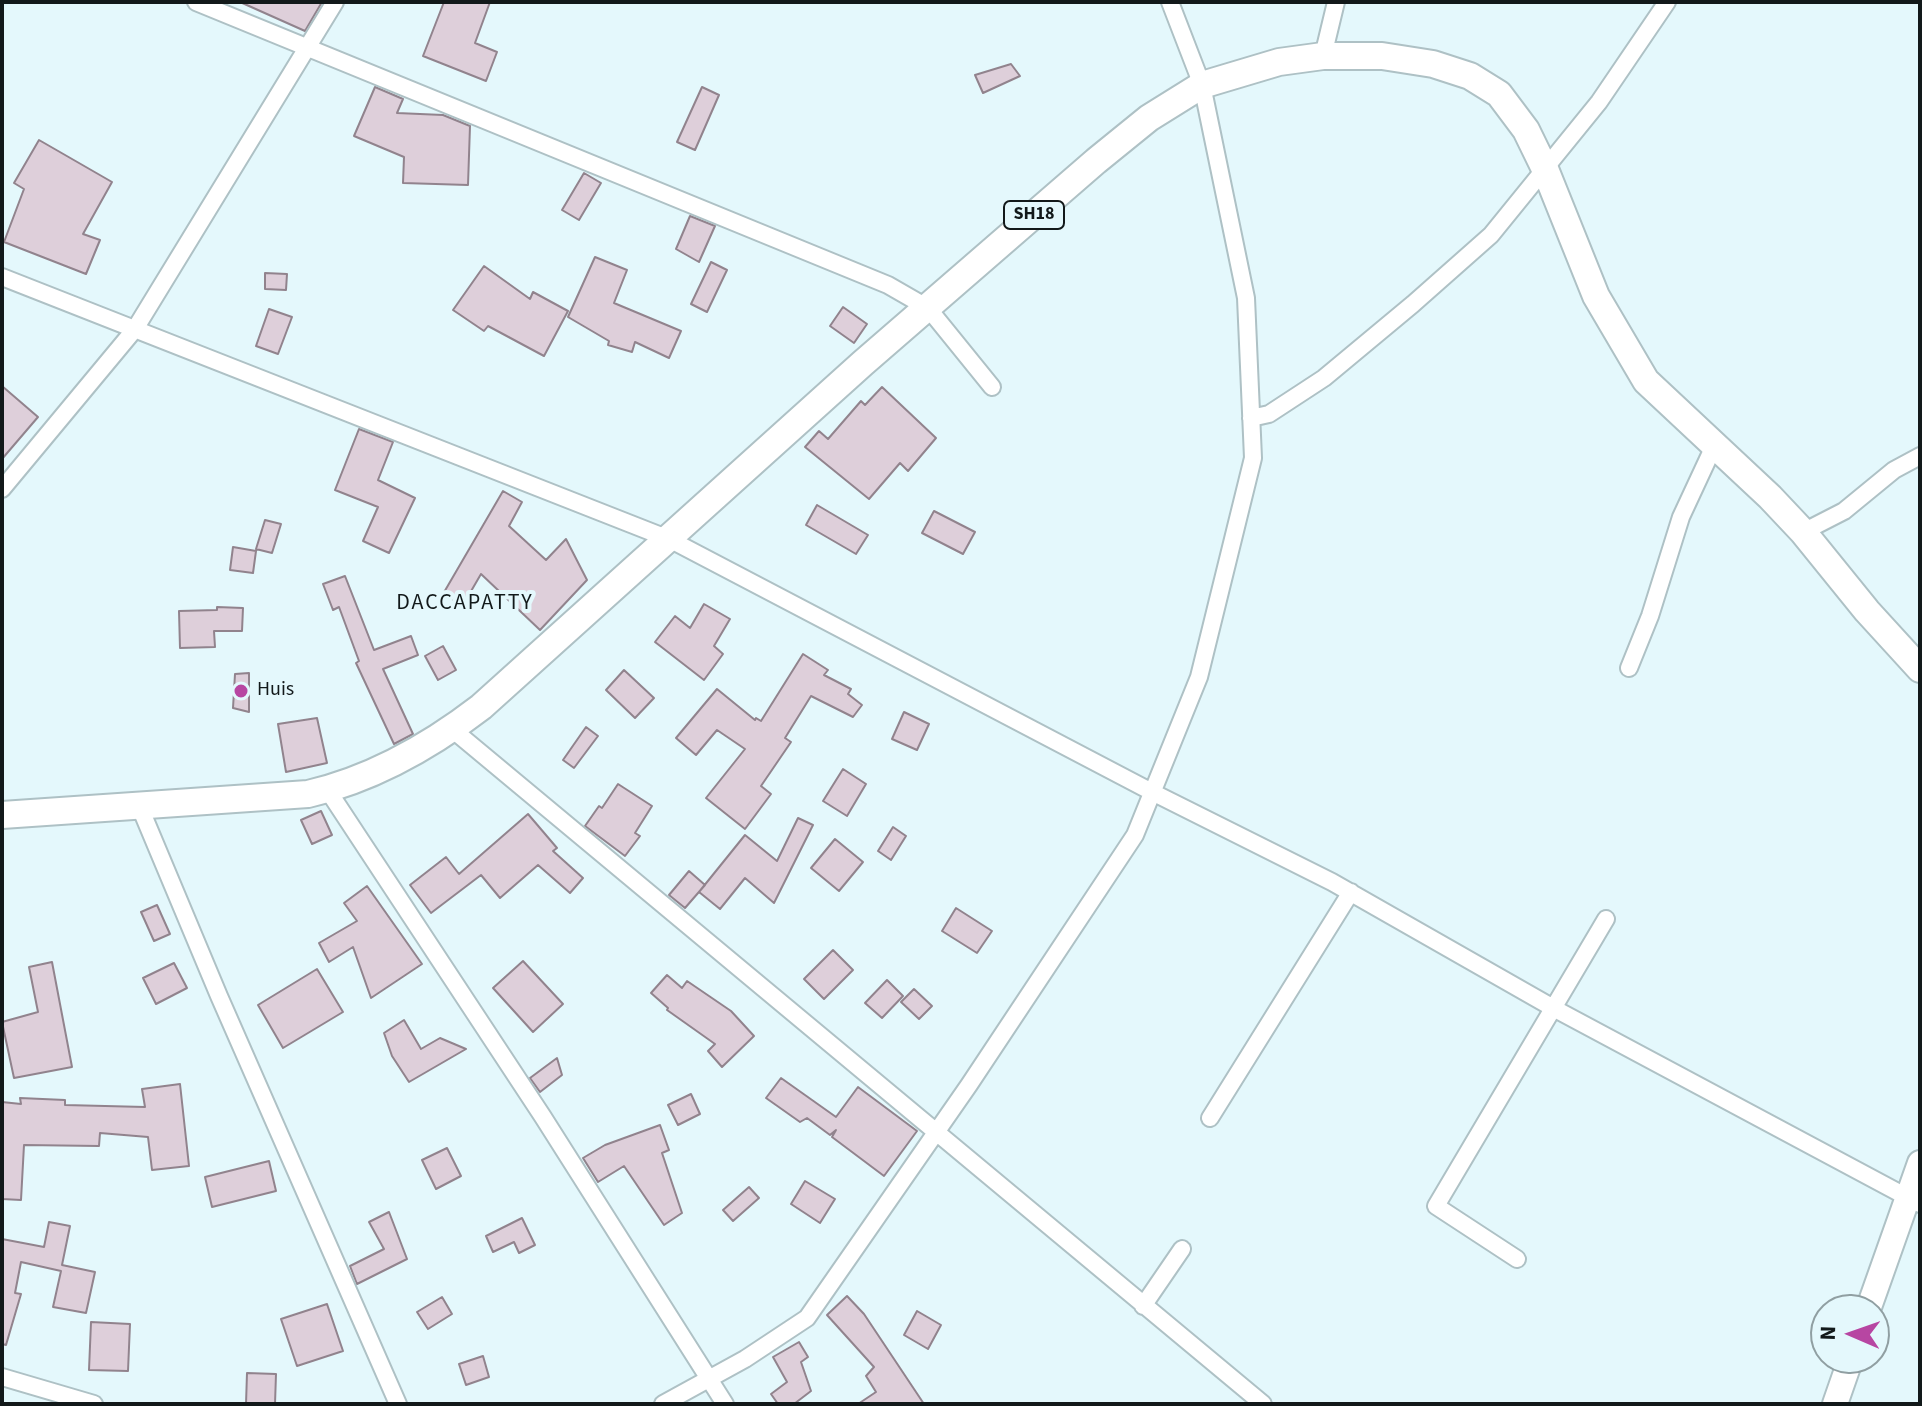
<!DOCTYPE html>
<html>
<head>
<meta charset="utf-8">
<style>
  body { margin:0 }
  #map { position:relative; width:1922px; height:1406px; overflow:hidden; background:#e4f8fc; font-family:"Source Sans 3",sans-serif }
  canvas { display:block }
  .frame { position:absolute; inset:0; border:4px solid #12191a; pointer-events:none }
  .north { position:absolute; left:1810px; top:1294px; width:80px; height:80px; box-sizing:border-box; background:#e4f8fc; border:2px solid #909fa2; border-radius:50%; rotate:272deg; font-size:22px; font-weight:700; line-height:32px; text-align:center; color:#12191a }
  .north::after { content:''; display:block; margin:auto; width:28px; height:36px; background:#b746a2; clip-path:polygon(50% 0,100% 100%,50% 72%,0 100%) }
</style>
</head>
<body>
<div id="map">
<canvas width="1922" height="1406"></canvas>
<div class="frame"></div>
<div class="north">N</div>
</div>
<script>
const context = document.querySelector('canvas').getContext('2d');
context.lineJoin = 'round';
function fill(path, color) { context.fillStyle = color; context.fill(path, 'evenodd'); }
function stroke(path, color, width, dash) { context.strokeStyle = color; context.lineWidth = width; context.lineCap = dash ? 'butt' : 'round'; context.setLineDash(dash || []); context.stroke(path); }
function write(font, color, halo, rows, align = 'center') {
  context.font = font + ' "Source Sans 3",sans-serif'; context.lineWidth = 8; context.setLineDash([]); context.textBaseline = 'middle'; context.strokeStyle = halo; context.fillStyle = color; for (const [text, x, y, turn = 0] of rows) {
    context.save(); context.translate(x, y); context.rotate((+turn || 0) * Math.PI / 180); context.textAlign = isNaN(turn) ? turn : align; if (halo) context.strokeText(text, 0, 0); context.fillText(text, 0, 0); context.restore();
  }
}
const building = new Path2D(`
  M 240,2 L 322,2 L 305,31 Z
  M 444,2 L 490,2 L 475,43 L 497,52 L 486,81 L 423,56 Z
  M 1011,64 L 1020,76 L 983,93 L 975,75 Z
  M 375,87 L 403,99 L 397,113 L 443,115 L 470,126 L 468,185 L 403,183 L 404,157 L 354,136 Z
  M 702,87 L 719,95 L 695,150 L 677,142 Z
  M 39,140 L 112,182 L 83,234 L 100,240 L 86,274 L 4,242 L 24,189 L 14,183 Z
  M 584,173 L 601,183 L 579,220 L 562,210 Z
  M 690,216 L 715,226 L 699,262 L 676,249 Z
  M 595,257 L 627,270 L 614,303 L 681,331 L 669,358 L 635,342 L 632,352 L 608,345 L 609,341 L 568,317 Z
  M 711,262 L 727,270 L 707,312 L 691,304 Z
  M 484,266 L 530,299 L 533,292 L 568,311 L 544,356 L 488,326 L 484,331 L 453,310 Z
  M 265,273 L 287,274 L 286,290 L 265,289 Z
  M 843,307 L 867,324 L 854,343 L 830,326 Z
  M 269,309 L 292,317 L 278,354 L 256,346 Z
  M 2,386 L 38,417 L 2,459 Z
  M 882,387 L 936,438 L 908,471 L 900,463 L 869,499 L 805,447 L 819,431 L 828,439 L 861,401 L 865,405 Z
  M 359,429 L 393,442 L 378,480 L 415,498 L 389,553 L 363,541 L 378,507 L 335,490 Z
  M 503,491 L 522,502 L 509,526 L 546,560 L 566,539 L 587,580 L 540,630 L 481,574 L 463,605 L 443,594 Z
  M 817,505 L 868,535 L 856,554 L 806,525 Z
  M 934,511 L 975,532 L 963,554 L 922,533 Z
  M 265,520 L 281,524 L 272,553 L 256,549 Z
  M 233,547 L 256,551 L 253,573 L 230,570 Z
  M 345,576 L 374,650 L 411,636 L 418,655 L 383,669 L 413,734 L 394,744 L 356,663 L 359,661 L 339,607 L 333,610 L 323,584 Z
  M 704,604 L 730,619 L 714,646 L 723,654 L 704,680 L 655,642 L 675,616 L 690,628 Z
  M 217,607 L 243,608 L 242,631 L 214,631 L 215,647 L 180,648 L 179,611 L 217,610 Z
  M 443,646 L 456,670 L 438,680 L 425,656 Z
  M 803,654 L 828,670 L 824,675 L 851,689 L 848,694 L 862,705 L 853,717 L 811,696 L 785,738 L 791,742 L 761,786 L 771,794 L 745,829 L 706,798 L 745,749 L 717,730 L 696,755 L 676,738 L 717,689 L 755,720 L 756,718 L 761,721 Z
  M 624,670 L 654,698 L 635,718 L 606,690 Z
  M 249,673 L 249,712 L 233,708 L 235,674 Z
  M 904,712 L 929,724 L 917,750 L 892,739 Z
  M 317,718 L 327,763 L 286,772 L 278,724 Z
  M 586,727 L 598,736 L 574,768 L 563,760 Z
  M 843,769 L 866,784 L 847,816 L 823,801 Z
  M 618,784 L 652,806 L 635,833 L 640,836 L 625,856 L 585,826 L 599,806 L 602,808 Z
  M 321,811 L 332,835 L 312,844 L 301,820 Z
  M 528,814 L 557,848 L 553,851 L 583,878 L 570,893 L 538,865 L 500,898 L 481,875 L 431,913 L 410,885 L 446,857 L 459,874 Z
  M 798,818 L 813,825 L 774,903 L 745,878 L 720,909 L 699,892 L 745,835 L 777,861 Z
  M 893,827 L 906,836 L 891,860 L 878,851 Z
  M 835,839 L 863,862 L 839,891 L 811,868 Z
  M 689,871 L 705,885 L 685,908 L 669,895 Z
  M 367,886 L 422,964 L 371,998 L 353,947 L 329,962 L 319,943 L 357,921 L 344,903 Z
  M 157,905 L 170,934 L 154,941 L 141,912 Z
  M 956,908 L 992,931 L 977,953 L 942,931 Z
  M 833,950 L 853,970 L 824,999 L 804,979 Z
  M 523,961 L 563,1004 L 533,1032 L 493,988 Z
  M 52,962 L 72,1067 L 14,1078 L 2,1022 L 38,1012 L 29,967 Z
  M 174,963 L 187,988 L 156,1004 L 143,978 Z
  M 317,969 L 343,1012 L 283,1048 L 258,1005 Z
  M 667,975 L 682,988 L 687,981 L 731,1011 L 754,1036 L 722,1067 L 708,1051 L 715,1044 L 667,1010 L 668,1008 L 651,993 Z
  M 887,980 L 903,996 L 882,1018 L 865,1003 Z
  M 914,989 L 932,1006 L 919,1019 L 901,1002 Z
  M 404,1020 L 421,1049 L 440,1038 L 466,1049 L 409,1082 L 392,1056 L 384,1033 Z
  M 557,1058 L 562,1075 L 540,1092 L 530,1078 Z
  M 781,1078 L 836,1117 L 858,1087 L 917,1131 L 884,1176 L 832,1137 L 836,1130 L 830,1135 L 807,1118 L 800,1122 L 766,1098 Z
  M 180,1084 L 189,1166 L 152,1170 L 148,1137 L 100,1133 L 99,1146 L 24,1145 L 21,1200 L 2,1199 L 2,1102 L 21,1104 L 20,1098 L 65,1100 L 65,1105 L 145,1107 L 142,1089 Z
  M 691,1094 L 700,1114 L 678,1125 L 668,1105 Z
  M 660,1125 L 669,1150 L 662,1153 L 682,1213 L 664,1225 L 624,1166 L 598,1182 L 583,1158 L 605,1145 Z
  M 447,1148 L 461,1176 L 436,1189 L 422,1160 Z
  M 269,1161 L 276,1191 L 212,1207 L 205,1177 Z
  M 805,1181 L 835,1199 L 820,1223 L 791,1204 Z
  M 749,1187 L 759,1198 L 733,1221 L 723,1210 Z
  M 389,1212 L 407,1259 L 357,1284 L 350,1266 L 384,1249 L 369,1222 Z
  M 522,1218 L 535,1245 L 519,1253 L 514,1242 L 493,1252 L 486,1236 Z
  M 49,1222 L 70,1226 L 62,1265 L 95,1272 L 86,1313 L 53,1307 L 61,1271 L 21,1262 L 15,1293 L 21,1294 L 6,1345 L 2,1344 L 2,1239 L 44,1247 Z
  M 847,1296 L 864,1314 L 924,1404 L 858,1404 L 876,1392 L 866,1376 L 874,1367 L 827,1315 Z
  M 442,1297 L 452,1314 L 428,1329 L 417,1312 Z
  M 327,1304 L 343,1351 L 297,1366 L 281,1319 Z
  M 917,1311 L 941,1325 L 928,1349 L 904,1335 Z
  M 91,1322 L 130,1324 L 128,1371 L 89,1370 Z
  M 799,1342 L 808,1357 L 801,1362 L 811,1391 L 794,1404 L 778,1404 L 771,1394 L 787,1382 L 773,1357 Z
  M 483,1356 L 489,1377 L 466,1385 L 459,1364 Z
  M 247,1373 L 276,1374 L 275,1404 L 246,1404 Z`);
fill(building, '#decfda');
stroke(building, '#91838d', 2);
const street = new Path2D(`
  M 196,2 L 888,285 L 928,308 L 992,387
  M 1323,56 L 1336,2
  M 2,277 L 669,539 L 1152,792 L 1332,882 L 1555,1009 L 1920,1204
  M 1251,418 L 1269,414 L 1324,378 L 1413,304 L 1491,235 L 1599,102 L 1667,2
  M 2,489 L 135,329 L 335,2
  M 1803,532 L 1844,511 L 1894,470 L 1920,456
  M 1629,668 L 1650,616 L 1681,517 L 1714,446
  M 452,729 L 1263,1404
  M 327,789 L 543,1117 L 725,1404
  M 139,805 L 219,996 L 398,1404
  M 1210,1118 L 1351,892
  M 1517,1259 L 1436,1206 L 1606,919
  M 1143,1306 L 1182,1249
  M 2,1377 L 94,1404
  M 663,1404 L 745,1359 L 807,1318 L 969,1085 L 1135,835 L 1199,677 L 1253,458 L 1246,298 L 1202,85 L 1170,2`);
const secondary = new Path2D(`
  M 1868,1310 L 1920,1163
  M 1835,1404 L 1851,1358`);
const primary = new Path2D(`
  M 2,815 L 308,794 C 373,779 429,747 481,707 L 863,363 L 1096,161 L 1149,118 L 1202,85 L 1279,62 L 1323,56 L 1382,56 L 1433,64 L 1470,76 L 1499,94 L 1526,130 L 1545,169 L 1596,296 L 1646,381 L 1770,497 L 1803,532 L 1867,611 L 1920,669`);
stroke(street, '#aec1c5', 20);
stroke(secondary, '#aec1c5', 28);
stroke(primary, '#aec1c5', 30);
stroke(street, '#fff', 16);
stroke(secondary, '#fff', 24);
stroke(primary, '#fff', 26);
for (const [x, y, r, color] of [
  [241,691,8,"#b746a2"]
]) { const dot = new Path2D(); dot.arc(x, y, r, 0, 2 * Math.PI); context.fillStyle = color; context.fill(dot); stroke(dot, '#e4f8fc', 3); }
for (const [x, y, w] of [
  [1034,215,60]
]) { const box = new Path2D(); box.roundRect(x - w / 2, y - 14, w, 28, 6); context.fillStyle = '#e4f8fc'; context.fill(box); stroke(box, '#12191a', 2); }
write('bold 18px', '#12191a', null, [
  ["SH18",1034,215]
]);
write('20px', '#12191a', '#e4f8fc', [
  ["Huis",257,691]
], 'left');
context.letterSpacing = '2px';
write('22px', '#12191a', '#e4f8fc', [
  ["DACCAPATTY",465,604]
]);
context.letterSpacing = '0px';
</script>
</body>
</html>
